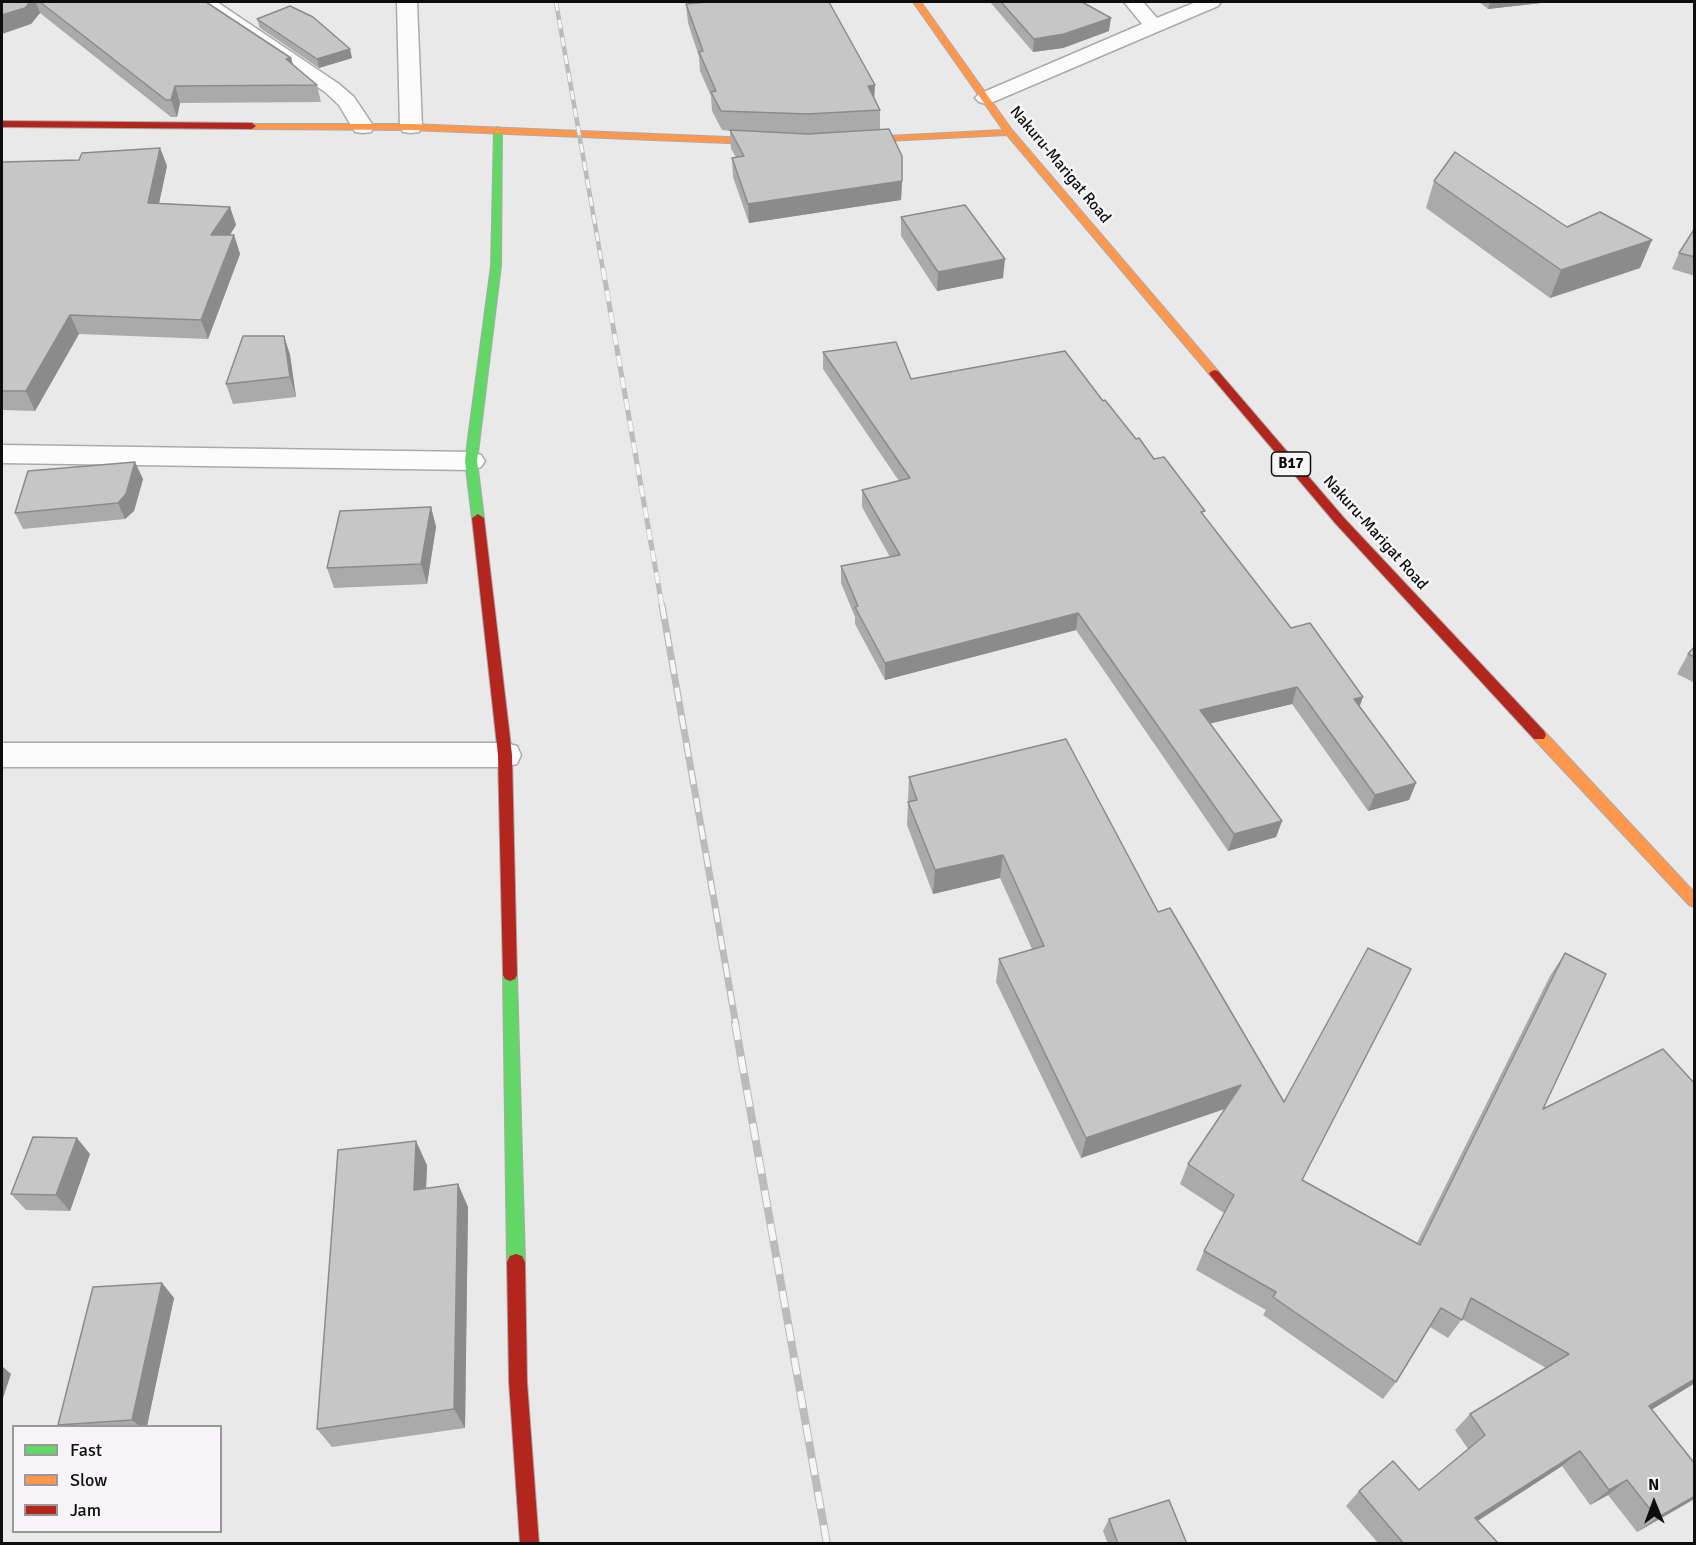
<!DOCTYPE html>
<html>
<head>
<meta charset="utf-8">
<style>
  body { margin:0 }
  #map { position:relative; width:1696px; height:1545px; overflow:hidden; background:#eae9ea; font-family:Signika,sans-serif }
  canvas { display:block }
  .frame { position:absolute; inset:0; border:3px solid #0e0d0e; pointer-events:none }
  .legend { position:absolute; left:12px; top:1425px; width:210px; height:108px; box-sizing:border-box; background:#f8f5f8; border:2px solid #9a989a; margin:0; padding:8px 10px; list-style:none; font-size:18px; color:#0e0d0e }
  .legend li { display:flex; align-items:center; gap:12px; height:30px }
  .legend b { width:30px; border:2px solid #9a989a }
  .north { position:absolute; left:1624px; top:1473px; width:60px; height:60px; -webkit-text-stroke:4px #f8f5f8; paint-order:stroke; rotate:359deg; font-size:16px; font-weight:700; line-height:24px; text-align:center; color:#0e0d0e }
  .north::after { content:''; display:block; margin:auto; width:21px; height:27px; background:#0e0d0e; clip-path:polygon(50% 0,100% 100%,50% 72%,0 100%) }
</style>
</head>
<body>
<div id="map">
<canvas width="1696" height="1545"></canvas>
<div class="frame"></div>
<ul class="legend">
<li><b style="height:8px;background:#63d668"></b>Fast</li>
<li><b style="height:8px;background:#ff974d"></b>Slow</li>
<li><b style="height:8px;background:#b3261e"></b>Jam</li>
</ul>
<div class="north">N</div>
</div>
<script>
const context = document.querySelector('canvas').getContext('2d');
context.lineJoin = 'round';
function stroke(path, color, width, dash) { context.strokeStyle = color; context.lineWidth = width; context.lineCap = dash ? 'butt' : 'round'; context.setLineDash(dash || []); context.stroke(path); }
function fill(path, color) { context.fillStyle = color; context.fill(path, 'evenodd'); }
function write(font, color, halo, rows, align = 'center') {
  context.font = font + ' Signika,sans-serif'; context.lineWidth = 5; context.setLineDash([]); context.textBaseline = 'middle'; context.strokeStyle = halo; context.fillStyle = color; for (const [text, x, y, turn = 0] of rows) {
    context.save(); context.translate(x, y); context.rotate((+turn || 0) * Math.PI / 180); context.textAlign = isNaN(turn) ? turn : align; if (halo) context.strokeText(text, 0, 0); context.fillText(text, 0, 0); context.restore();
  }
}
const street = new Path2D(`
  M 196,2 L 217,2 L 339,84 L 354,97 L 374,127 L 371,132 L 363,133 L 355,132 L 339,105 L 325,92 L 198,6 Z
  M 397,2 L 417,2 L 422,127 L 419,132 L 411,133 L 403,132 L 400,127 Z
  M 1124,2 L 1143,2 L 1157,18 L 1196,2 L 1221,2 L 1218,6 L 993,102 L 986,104 L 979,102 L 975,98 L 979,94 L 1142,24 Z
  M 2,445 L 471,452 L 481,455 L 485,461 L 481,467 L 471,470 L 2,463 Z
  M 2,743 L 505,743 L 517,746 L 521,755 L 517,764 L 505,767 L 2,767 Z`);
const fast = new Path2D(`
  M 498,127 L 502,130 L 501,266 L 477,461 L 484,518 L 478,522 L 472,518 L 465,461 L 491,266 L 494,130 Z
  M 510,969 L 515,971 L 517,975 L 525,1262 L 522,1268 L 516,1270 L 510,1268 L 507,1262 L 503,975 L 505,971 Z`);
const slow = new Path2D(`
  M 913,2 L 921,2 L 1012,130 L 1218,371 L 1218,375 L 1210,375 L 1007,135 L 846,143 L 846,139 L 849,138 L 1003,130 Z
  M 249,124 L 411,124 L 776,139 L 780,142 L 776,145 L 411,130 L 252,129 L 249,128 Z
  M 1539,730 L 1544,731 L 1694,892 L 1694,907 L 1689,905 L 1534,739 L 1532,735 Z`);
const jam = new Path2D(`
  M 2,121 L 252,123 L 256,126 L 252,129 L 2,127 Z
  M 1214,370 L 1218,371 L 1344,518 L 1544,731 L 1546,735 L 1544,739 L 1534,739 L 1336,524 L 1210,375 L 1209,373 Z
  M 478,514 L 484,518 L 512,755 L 517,975 L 515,979 L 510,981 L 505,979 L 503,975 L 498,755 L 472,518 Z
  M 516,1254 L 522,1256 L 525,1262 L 527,1382 L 539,1544 L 520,1544 L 509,1382 L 507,1262 L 510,1256 Z`);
stroke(street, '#abaaab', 3);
stroke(fast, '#abaaab', 2);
stroke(slow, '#abaaab', 2);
stroke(jam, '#abaaab', 2);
fill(street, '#fcfcfc');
fill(fast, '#63d668');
fill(slow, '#ff974d');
fill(jam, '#b3261e');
const railFar3 = new Path2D(`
  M 556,2 L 603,270`);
const railFar2 = new Path2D(`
  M 603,269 L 662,606`);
const railFar1 = new Path2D(`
  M 662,605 L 736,1025`);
const rail = new Path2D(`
  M 735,1023 L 827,1544`);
stroke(railFar3, '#bbb', 4.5);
stroke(railFar2, '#bbb', 5);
stroke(railFar1, '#bbb', 7);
stroke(rail, '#bbb', 8);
stroke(railFar3, '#f8f5f8', 3, [9]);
stroke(railFar2, '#f8f5f8', 4, [11]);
stroke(railFar1, '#f8f5f8', 4.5, [14]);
stroke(rail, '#f8f5f8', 6, [17]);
fill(new Path2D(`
  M 2,2 L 206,2 L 291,58 L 293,65 L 317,85 L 321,102 L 180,103 L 177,117 L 171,117 L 40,13 L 31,24 Z
  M 990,2 L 1082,2 L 1109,31 L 1063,48 L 1033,52 Z
  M 1479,2 L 1550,2 L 1488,9 Z
  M 686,4 L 875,99 L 880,110 L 880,130 L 902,181 L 901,200 L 749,223 L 733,177 L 732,158 L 736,157 L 731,149 L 730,131 L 722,130 L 712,111 L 711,96 L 700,71 L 699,57 L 688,23 Z
  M 257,19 L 352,58 L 319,68 L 260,28 Z
  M 160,148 L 167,166 L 159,203 L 230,207 L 236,225 L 230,235 L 234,235 L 240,254 L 208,339 L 79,334 L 35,411 L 2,410 L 2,162 L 79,160 Z
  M 1434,181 L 1567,227 L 1640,268 L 1550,298 L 1426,208 Z
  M 901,217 L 1003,278 L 937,291 L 901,236 Z
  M 1695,228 L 1695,276 L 1672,269 L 1679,253 Z
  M 284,336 L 290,355 L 296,397 L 233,404 L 226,384 Z
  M 823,352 L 911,379 L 1103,401 L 1204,517 L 1291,628 L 1359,707 L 1416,783 L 1409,800 L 1368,811 L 1292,704 L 1210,723 L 1282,821 L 1276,837 L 1228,851 L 1076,630 L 885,680 L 855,624 L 855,617 L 841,583 L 841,566 L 890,557 L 862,507 L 862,490 L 899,481 L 823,369 Z
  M 143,479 L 134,511 L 125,519 L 23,529 L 15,513 Z
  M 431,507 L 436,527 L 427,584 L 334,588 L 327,568 Z
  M 1695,646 L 1695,683 L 1677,674 L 1688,654 Z
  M 1066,739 L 1302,1180 L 1417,1243 L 1550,976 L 1565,953 L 1543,1109 L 1695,1084 L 1695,1383 L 1652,1409 L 1695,1464 L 1695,1498 L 1637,1532 L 1608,1495 L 1590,1505 L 1562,1466 L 1478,1521 L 1499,1544 L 1379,1544 L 1346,1506 L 1359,1491 L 1419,1490 L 1468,1449 L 1455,1430 L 1470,1414 L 1546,1368 L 1462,1319 L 1448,1338 L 1430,1327 L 1396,1382 L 1383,1399 L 1263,1315 L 1266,1310 L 1196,1270 L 1204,1251 L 1224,1213 L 1180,1184 L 1188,1164 L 1225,1109 L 1081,1158 L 996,982 L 999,959 L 1032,949 L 1000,878 L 933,894 L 907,825 L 909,777 Z
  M 90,1154 L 70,1211 L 26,1210 L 11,1194 Z
  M 427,1165 L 426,1189 L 458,1184 L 468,1207 L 465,1428 L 332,1447 L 317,1429 Z
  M 162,1283 L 174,1298 L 147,1426 L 60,1426 L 58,1425 Z
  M 1109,1519 L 1187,1544 L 1108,1544 L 1103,1531 Z`), '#abaaab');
fill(new Path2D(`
  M 30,2 L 36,2 L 40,13 L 31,24 L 2,34 L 2,15 Z
  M 1490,2 L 1550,2 L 1488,9 Z
  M 1111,18 L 1109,31 L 1063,48 L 1033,52 L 1034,39 Z
  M 350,49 L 352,58 L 319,68 L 317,59 Z
  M 291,58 L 296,75 L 286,59 Z
  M 875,85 L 874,104 L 868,86 Z
  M 175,86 L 180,103 L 177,117 L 171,100 Z
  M 160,148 L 167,166 L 155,222 L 148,203 Z
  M 902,181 L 901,200 L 749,223 L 748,204 Z
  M 230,207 L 236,225 L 218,254 L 211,235 Z
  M 234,235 L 240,254 L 208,339 L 201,320 Z
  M 1652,240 L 1640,268 L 1550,298 L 1561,270 Z
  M 1005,259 L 1003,278 L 937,291 L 938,272 Z
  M 70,315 L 79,334 L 35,411 L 26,391 Z
  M 284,336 L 290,355 L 296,397 L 290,377 Z
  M 135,462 L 143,479 L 134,511 L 125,519 L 118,503 Z
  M 431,507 L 436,527 L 427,584 L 421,564 Z
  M 1078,613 L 1076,630 L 885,680 L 885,663 Z
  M 1297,687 L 1292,704 L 1196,727 L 1200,710 Z
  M 1363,697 L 1357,714 L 1354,699 Z
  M 1416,783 L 1409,800 L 1368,811 L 1375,795 Z
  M 1282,821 L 1276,837 L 1228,851 L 1234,834 Z
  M 1003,855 L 1000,878 L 933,894 L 935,870 Z
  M 1241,1085 L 1233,1106 L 1081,1158 L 1086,1138 Z
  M 77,1138 L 90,1154 L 70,1211 L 56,1195 Z
  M 416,1141 L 427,1165 L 425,1213 L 414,1190 Z
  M 458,1184 L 468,1207 L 465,1428 L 454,1409 Z
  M 162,1283 L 174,1298 L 147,1426 L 139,1426 L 132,1420 Z
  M 2,1366 L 11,1374 L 2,1401 Z
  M 1695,1379 L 1695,1383 L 1630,1423 L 1649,1406 Z
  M 1580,1451 L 1562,1466 L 1460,1532 L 1475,1518 Z
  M 1627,1480 L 1608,1495 L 1590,1505 L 1609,1490 Z
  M 1695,1496 L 1695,1498 L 1691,1501 L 1637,1532 L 1657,1518 Z`), '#8b8b8b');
const building = new Path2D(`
  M 2,2 L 30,2 L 25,8 L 2,15 Z
  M 40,2 L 206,2 L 291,58 L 286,59 L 317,85 L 175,86 L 171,100 L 166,100 Z
  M 707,2 L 829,2 L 875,85 L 868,86 L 880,110 L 808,114 L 721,111 L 711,92 L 716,91 L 699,52 L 703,51 L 686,4 Z
  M 1001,2 L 1082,2 L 1111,18 L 1064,34 L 1034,39 Z
  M 290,6 L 313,17 L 350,49 L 317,59 L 257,19 Z
  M 889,129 L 902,156 L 902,181 L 748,204 L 732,158 L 744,156 L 730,130 L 808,134 Z
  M 160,148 L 148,203 L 230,207 L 211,235 L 234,235 L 201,320 L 70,315 L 26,391 L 2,391 L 2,162 L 79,160 L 82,153 Z
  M 1455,152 L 1567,227 L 1600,212 L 1652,240 L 1561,270 L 1434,181 Z
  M 965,205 L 1005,259 L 938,272 L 901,217 Z
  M 1695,228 L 1695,257 L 1679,253 Z
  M 243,336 L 284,336 L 290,377 L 226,384 Z
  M 896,342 L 911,379 L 1065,351 L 1103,401 L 1105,400 L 1136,439 L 1139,438 L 1154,459 L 1164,457 L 1205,511 L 1201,512 L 1291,628 L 1310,623 L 1363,697 L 1354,699 L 1416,783 L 1375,795 L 1297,687 L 1200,710 L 1282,821 L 1234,834 L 1078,613 L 885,663 L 855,607 L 858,606 L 841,566 L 900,555 L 862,490 L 910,478 L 823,352 Z
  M 135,462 L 126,494 L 118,503 L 15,513 L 28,471 Z
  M 431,507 L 421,564 L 327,568 L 340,511 Z
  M 1695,646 L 1695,657 L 1688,654 Z
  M 1066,739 L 1158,912 L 1170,908 L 1284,1102 L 1368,948 L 1411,969 L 1302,1180 L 1420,1245 L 1565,953 L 1606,974 L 1543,1109 L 1663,1049 L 1695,1084 L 1695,1379 L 1649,1406 L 1695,1464 L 1695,1496 L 1657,1518 L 1627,1480 L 1609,1490 L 1580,1451 L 1475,1518 L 1499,1544 L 1404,1544 L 1359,1491 L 1393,1461 L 1419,1490 L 1485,1435 L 1470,1414 L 1569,1354 L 1471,1298 L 1462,1320 L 1441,1308 L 1396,1382 L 1273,1297 L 1276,1292 L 1204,1251 L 1234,1195 L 1188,1164 L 1241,1085 L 1086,1138 L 999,959 L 1044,946 L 1003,855 L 935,870 L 908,802 L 917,800 L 909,777 Z
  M 33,1137 L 77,1138 L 56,1195 L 11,1194 Z
  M 416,1141 L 414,1190 L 458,1184 L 454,1409 L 317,1429 L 338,1150 Z
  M 162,1283 L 132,1420 L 58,1425 L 93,1287 Z
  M 1169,1500 L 1187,1544 L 1118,1544 L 1109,1519 Z`);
fill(building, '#c7c6c7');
stroke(building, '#8b8b8b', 1.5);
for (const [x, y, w] of [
  [1291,464,39]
]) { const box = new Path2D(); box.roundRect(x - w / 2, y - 12, w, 24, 4.5); context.fillStyle = '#f8f5f8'; context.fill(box); stroke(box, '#0e0d0e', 1.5); }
write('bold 15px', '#0e0d0e', null, [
  ["B17",1291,464]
]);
write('16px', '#0e0d0e', '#f8f5f8', [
  ["Nakuru-Marigat Road",1060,165,50],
  ["Nakuru-Marigat Road",1375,533,48]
]);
</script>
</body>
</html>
